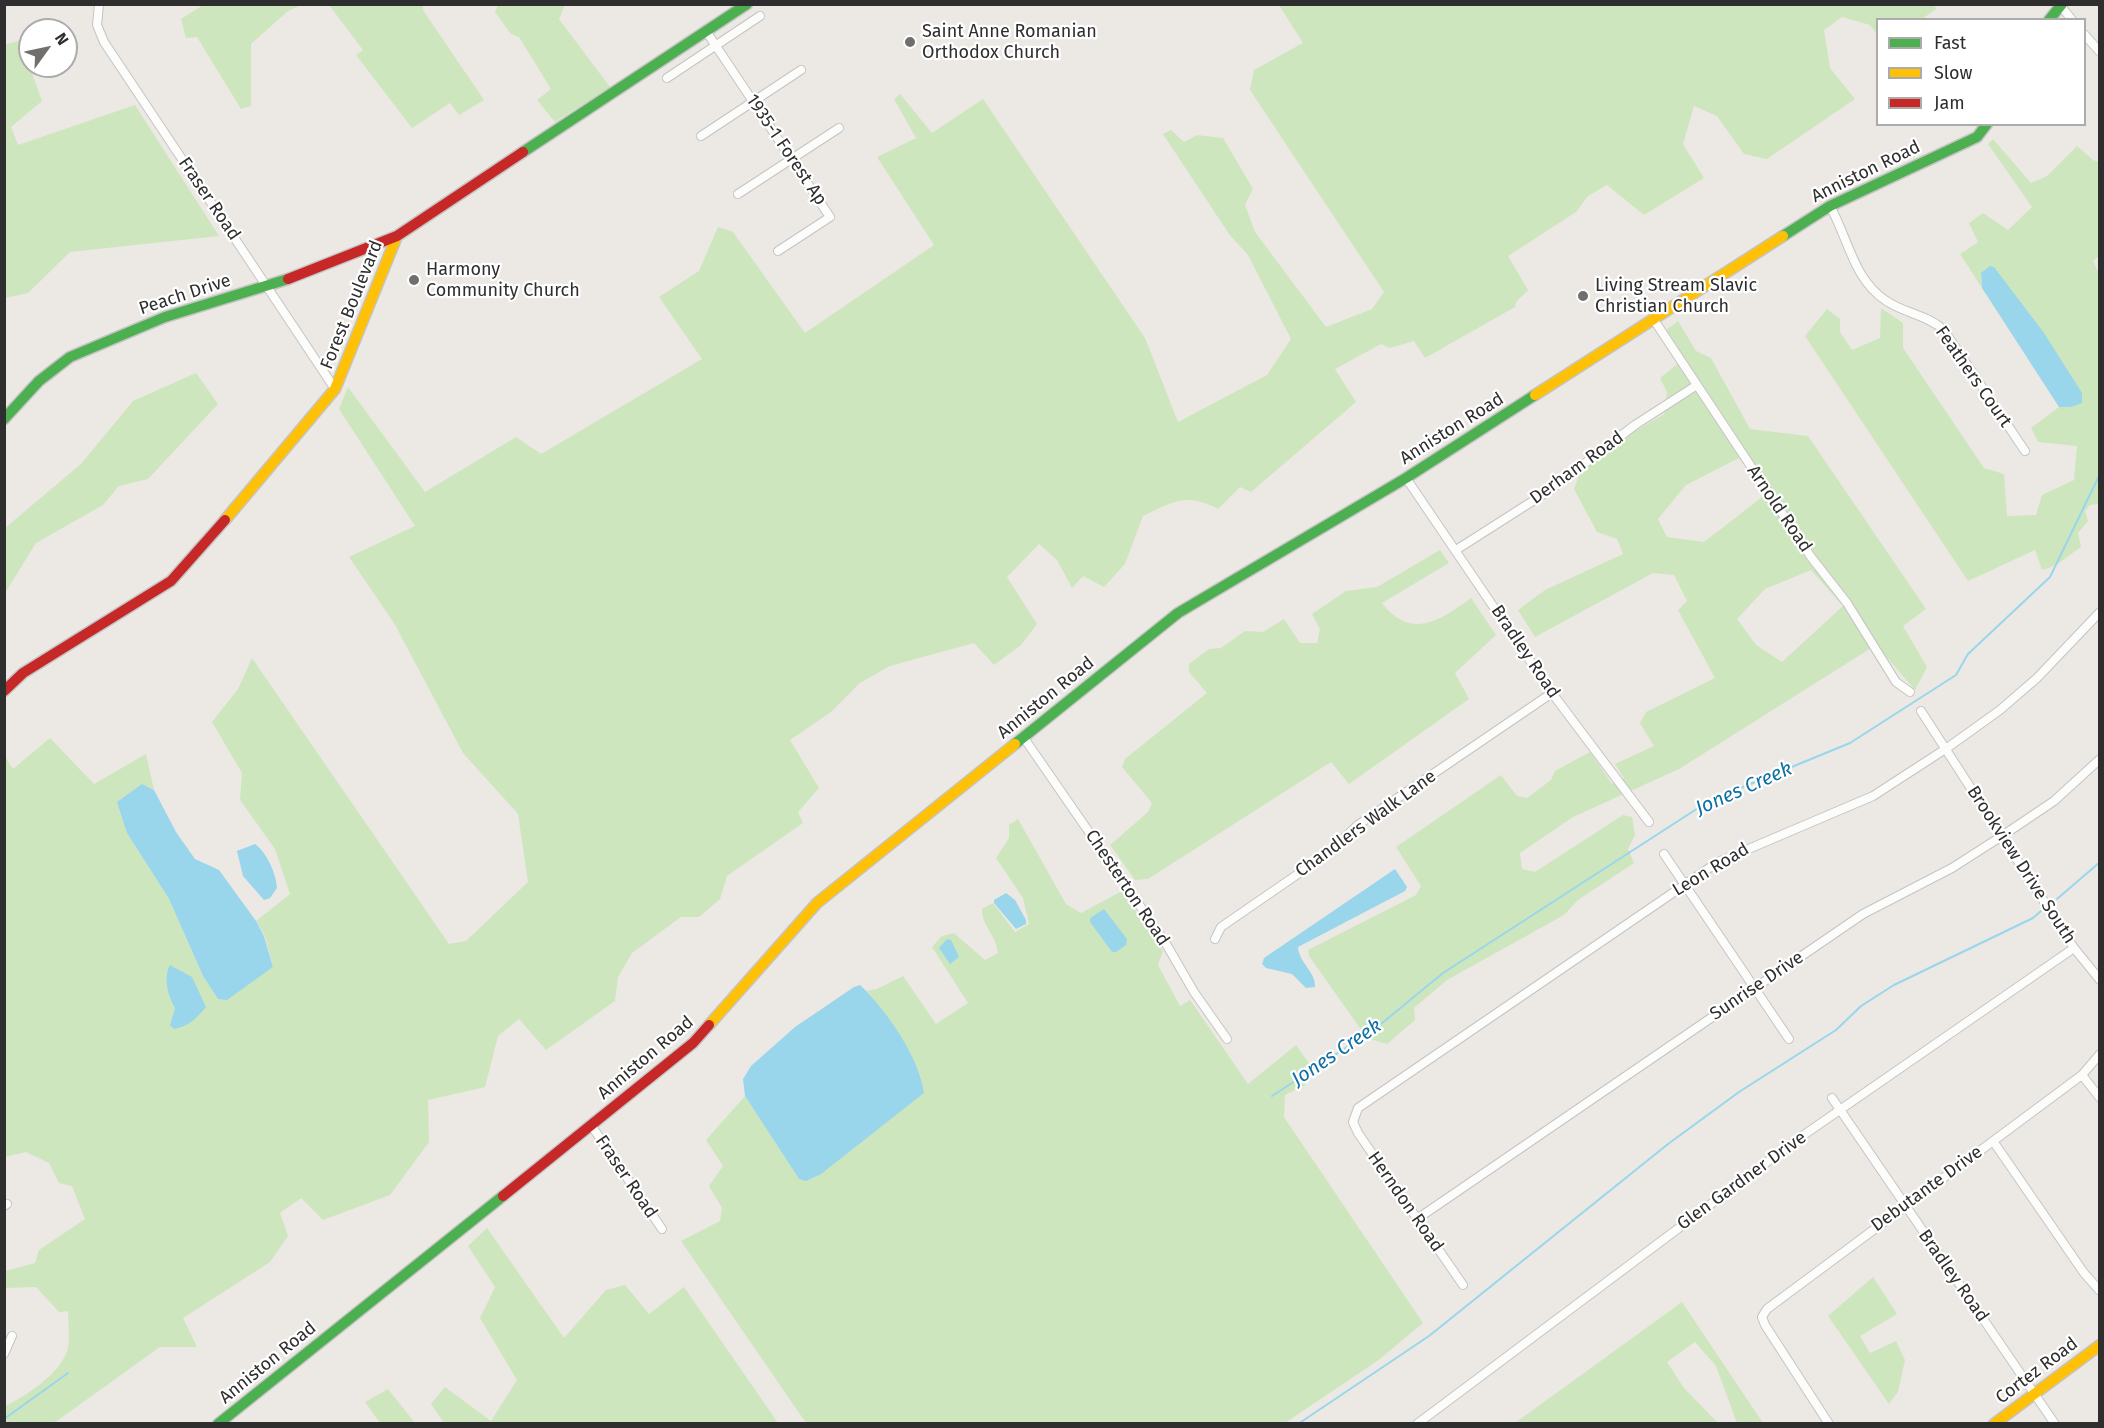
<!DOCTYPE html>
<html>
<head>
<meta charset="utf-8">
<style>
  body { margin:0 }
  #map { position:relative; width:2104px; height:1428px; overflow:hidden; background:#ece8e4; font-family:"Fira Sans",sans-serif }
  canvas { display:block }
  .frame { position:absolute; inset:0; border:6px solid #2e2e2e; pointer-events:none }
  .legend { position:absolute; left:1876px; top:18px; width:210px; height:108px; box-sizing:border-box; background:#fff; border:2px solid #ababab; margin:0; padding:8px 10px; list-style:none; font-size:18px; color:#2e2e2e }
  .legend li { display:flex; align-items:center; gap:12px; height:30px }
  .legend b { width:30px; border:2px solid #ababab }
  .north { position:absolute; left:18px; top:18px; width:60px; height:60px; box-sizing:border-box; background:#fff; border:2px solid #ababab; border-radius:50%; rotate:57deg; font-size:16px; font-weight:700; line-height:24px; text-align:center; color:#2e2e2e }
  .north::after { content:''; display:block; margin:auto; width:21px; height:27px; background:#706f6e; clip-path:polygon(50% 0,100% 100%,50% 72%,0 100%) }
</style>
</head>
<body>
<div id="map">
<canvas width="2104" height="1428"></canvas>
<div class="frame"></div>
<ul class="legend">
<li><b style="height:8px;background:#4caf50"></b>Fast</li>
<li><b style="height:8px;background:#ffc107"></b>Slow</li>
<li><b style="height:8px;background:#c62828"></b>Jam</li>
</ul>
<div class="north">N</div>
</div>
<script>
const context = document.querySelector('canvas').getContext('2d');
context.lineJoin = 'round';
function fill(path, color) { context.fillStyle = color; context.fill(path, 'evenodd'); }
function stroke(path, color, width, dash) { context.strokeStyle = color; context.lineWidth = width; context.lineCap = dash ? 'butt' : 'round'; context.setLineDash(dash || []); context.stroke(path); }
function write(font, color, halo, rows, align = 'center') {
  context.font = font + ' "Fira Sans",sans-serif'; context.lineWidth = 4.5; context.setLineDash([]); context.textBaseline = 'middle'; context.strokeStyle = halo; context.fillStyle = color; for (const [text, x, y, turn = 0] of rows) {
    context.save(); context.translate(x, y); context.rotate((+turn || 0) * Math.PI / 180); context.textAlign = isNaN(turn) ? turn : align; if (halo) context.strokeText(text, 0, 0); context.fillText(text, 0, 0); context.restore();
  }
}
fill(new Path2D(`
  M 1934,4 L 1936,9 L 1922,19 L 1878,20 L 1877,34 L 1870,25 L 1842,17 L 1824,30 L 1830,68 L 1855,99 L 1767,159 L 1744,154 L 1717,116 L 1694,106 L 1683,144 L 1704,178 L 1644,215 L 1607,185 L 1588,196 L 1576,212 L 1508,256 L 1528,290 L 1516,302 L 1515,307 L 1425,358 L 1414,341 L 1390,348 L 1381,344 L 1335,369 L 1356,402 L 1251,492 L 1240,487 L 1218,509 C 1185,492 1173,502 1143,516 L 1125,564 L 1104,587 L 1083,576 L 1072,588 L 1057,560 L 1039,544 L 1007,577 L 1037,624 L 1021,645 L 994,665 L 974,643 L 890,666 L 860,683 L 831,712 L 790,740 L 819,788 L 798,812 L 803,823 L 727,876 L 720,899 L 699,917 L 681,917 L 632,953 L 618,977 L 615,1001 L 546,1050 L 519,1019 L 498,1036 L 485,1087 L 428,1100 L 429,1142 L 390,1195 L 323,1220 L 301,1198 L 280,1213 L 288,1236 L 270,1262 L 183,1318 L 197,1347 L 160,1347 L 54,1423 L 5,1423 L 5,1406 C 24,1397 53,1378 64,1358 C 72,1345 68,1325 68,1311 L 59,1312 L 36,1287 L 5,1288 L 5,1271 L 35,1263 L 39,1250 L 85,1219 L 72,1186 L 59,1183 L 49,1163 L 26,1152 L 5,1157 L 4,755 L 13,769 L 50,738 L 94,784 L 146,754 L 154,790 L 142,784 L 127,833 L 169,899 L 203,976 L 218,999 L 273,967 L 265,936 L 256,921 L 290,894 L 275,849 L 240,800 L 242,773 L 212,722 L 238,689 L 252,658 L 449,944 L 466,941 L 528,882 L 518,814 L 463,753 L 394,623 L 349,557 L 415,526 L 339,409 L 348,387 L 425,492 L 516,437 L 541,454 L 702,359 L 659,297 L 699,271 L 718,227 L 733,232 L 805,333 L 934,245 L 877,157 L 916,138 L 894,99 L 900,94 L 932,133 L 983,99 L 1145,338 L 1178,422 L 1267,375 L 1291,339 L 1248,255 L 1229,234 L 1163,134 L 1171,130 L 1184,142 L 1197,135 L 1223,138 L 1253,189 L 1245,205 L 1255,232 L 1326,327 L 1372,309 L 1384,292 L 1250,90 L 1254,70 L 1303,43 L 1279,5 Z
  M 203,5 L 302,5 L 288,11 L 251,44 L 251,106 L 241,109 L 197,37 L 186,38 L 181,19 Z
  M 329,5 L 423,5 L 423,10 L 484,100 L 459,115 L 450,103 L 412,128 L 356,55 L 363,50 Z
  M 498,5 L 565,5 L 559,19 L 610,87 L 555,122 L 537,100 L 551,89 L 519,37 L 511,34 L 495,12 Z
  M 20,40 L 42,101 L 11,127 L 18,145 L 135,105 L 219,236 L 70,252 L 28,293 L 5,298 L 5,45 Z
  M 1993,139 L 2031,183 L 2047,176 L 2077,146 L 2093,160 L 2099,162 L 2099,256 L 2093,261 L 2100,276 L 2100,504 L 2090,505 L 2085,511 L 2088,521 L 2078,533 L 2081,547 C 2067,556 2059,566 2042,570 L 2035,550 L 1968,581 L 1805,336 L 1827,309 L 1840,319 L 1840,332 L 1852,350 L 1880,338 L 1881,308 L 1903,323 L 1903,348 L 1984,468 L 2004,474 L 2007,516 L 2036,515 L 2042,495 L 2074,480 L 2077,446 L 2038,442 L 2031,428 L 2059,407 L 2071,407 L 1981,273 L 1982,288 L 1960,254 L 1978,242 L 1969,223 L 1983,213 L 2008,230 L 2032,207 L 1988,144 Z
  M 1678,321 L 1696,351 L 1711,358 L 1750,429 L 1808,436 L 1926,609 L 1903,626 L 1927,667 L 1915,690 L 1876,645 L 1679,769 L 1573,817 L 1520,853 L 1522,869 L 1535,872 L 1623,815 L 1632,817 L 1635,835 L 1628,849 L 1634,863 L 1578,900 L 1564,915 L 1447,980 L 1414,1008 L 1415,1020 L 1387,1044 L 1367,1038 L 1309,956 L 1308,950 L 1416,895 L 1421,886 L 1396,847 L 1501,775 L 1517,796 L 1527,798 L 1551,780 L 1555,771 L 1590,752 L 1612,784 L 1624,778 L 1615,764 L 1654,746 L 1640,723 L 1646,712 L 1715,678 L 1678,610 L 1687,601 L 1674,575 L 1653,573 L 1535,637 L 1518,610 L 1545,590 L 1623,554 L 1617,539 L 1597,532 L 1574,489 L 1583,465 L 1608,438 L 1639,429 L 1664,414 L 1667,392 L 1660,378 L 1682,360 L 1662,333 ZM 1739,458 L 1766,494 L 1704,542 L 1667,537 L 1658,519 L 1686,485 ZM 1811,570 L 1843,606 L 1782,662 L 1756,645 L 1737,619 L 1765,589 Z
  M 196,373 L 218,404 L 148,479 L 119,486 L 103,505 L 36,543 L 5,593 L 5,528 L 81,464 L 133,401 Z
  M 1440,550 L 1449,563 L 1382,603 C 1411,641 1441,620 1471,598 L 1496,635 L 1455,673 L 1469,699 L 1349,784 L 1331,762 L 1148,879 L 1135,880 L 1110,845 L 1148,812 L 1152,803 L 1122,767 L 1125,759 L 1207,693 L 1189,672 L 1189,664 L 1209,649 L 1221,648 L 1245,631 L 1263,632 L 1284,619 L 1300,643 L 1317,643 L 1320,629 L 1312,614 L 1346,591 L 1377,587 Z
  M 1018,819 L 1066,904 L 1081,913 L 1122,891 L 1163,951 L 1158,965 L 1180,1006 L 1190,1000 L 1248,1084 L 1296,1045 L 1314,1070 L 1305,1085 L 1285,1095 L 1284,1117 L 1423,1323 L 1380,1359 L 1285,1423 L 806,1423 L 681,1241 L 720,1221 L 722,1208 L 709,1186 L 723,1166 L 706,1140 L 745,1096 L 799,1179 L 889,1021 L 866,991 L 877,989 L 903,976 L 936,1024 L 968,1003 L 932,947 L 942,936 L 954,933 L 985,960 L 998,953 C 997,936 981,925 982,909 L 993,903 L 1015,932 L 1029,924 L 1023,898 L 996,858 L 1009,838 L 1009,825 Z
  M 487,1228 L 564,1338 L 606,1290 L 625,1285 L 649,1314 L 684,1287 L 778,1423 L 444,1423 L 431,1404 L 445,1387 L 491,1421 L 517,1380 L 480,1318 L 495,1287 L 468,1246 Z
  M 1873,1277 L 1897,1314 L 1860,1336 L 1870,1353 L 1896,1341 L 1905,1360 L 1898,1392 L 1889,1404 L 1828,1316 Z
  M 1682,1302 L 1763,1423 L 1737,1423 L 1716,1366 L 1695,1342 L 1667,1362 L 1684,1388 L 1718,1423 L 1515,1423 Z
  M 388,1389 L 415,1423 L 380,1423 L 365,1402 Z`), '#cee6be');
fill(new Path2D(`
  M 1990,266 L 1994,267 L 2044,333 L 2082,393 L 2082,403 L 2071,407 L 2059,407 L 1982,288 L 1981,273 Z
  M 142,784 L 154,790 L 176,832 L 195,859 L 219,870 L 256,921 L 264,936 L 273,967 L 227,1000 L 218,999 L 203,976 L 169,899 L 127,833 L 117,802 Z
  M 255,844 C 267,853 276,873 277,888 L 270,898 L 264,900 L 243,876 L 237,851 Z
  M 1395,869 L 1407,887 L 1405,891 L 1298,947 C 1299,963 1316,972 1315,987 L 1306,988 L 1292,974 L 1266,968 L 1262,964 L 1264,958 Z
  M 1006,893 L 1015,900 L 1026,920 L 1026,924 L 1016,929 L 994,903 L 994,900 Z
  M 1104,909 L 1127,939 L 1126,945 L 1116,952 L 1112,952 L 1090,922 L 1090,918 Z
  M 947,939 L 951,940 L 959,957 L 950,964 L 939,948 Z
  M 170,965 L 192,977 L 206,1007 C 196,1019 189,1026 174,1029 L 170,1025 L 175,1008 C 168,996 163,978 170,965 Z
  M 860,985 C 887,1011 919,1057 924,1093 L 821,1174 L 806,1181 L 799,1179 L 745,1096 L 743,1079 L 751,1066 L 795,1027 L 854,987 Z`), '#99d6ec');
stroke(new Path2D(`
  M 2057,899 L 2100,862
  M 1272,1096 L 1376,1028 L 1443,973 L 1709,801 L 1850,743 L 1956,675 L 1968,654 L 2050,577 L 2100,474
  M 4,1419 L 68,1373
  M 1298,1424 L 1429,1336 L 1668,1144 L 1739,1092 L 1836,1030 L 1861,1006 L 1894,985 L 2033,918 L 2041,911`), '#99d6ec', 2);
const street = new Path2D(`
  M 99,4 L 97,25 L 104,42 L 335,389
  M 2061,6 L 2072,20
  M 706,31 L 830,217 L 778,251
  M 2084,34 L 2100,52
  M 667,78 L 760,16
  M 701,136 L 801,70
  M 738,194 L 839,128
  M 1830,206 C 1848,238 1853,278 1885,300 C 1903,313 1925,314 1943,329 L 2025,451
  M 1654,320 L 1811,557 L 1847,603 L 1896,682 L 1910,692
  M 1406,478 L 1552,693 L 1649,822
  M 1456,550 L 1550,490 L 1635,425 L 1697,385
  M 1921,711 L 2074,948 L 2100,980
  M 1024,738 L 1165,942 L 1194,992 L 1227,1039
  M 1664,854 L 1789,1039
  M 1215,939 L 1221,927 L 1327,854 L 1358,825 L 1552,693
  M 2082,1075 L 2100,1098
  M 1832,1098 L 2055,1424
  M 591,1125 L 662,1229
  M 1993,1141 L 2084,1273 L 2100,1291
  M 4,1206 L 7,1204
  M 1417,1219 L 1863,914 L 1952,868 L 2002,836 L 2054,801 L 2100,759
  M 1463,1285 L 1358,1133 L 1353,1122 L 1358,1108 L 1718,862 L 1873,796 L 1947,748 L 2000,710 L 2037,678 L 2100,612
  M 4,1354 L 12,1336
  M 1417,1424 L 1795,1141 L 2074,948
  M 1829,1424 L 1765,1325 L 1762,1317 L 1767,1309 L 2082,1075 L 2100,1054`);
const fast = new Path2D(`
  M 2049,20 L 2062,4
  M 523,152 L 747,4
  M 1783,236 L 1830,206 L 1977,137 L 1987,124
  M 4,419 L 39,381 L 70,357 L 165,317 L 288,279
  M 1015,744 L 1178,613 L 1406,478 L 1535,395
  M 218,1424 L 503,1196`);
const slow = new Path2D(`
  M 1535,395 L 1783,236
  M 225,520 L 335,389 L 397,236
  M 709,1025 L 817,903 L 1015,744
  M 1994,1424 L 2100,1345`);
const jam = new Path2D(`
  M 288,279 L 397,236 L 523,152
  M 4,691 L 23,673 L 171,581 L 225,520
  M 503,1196 L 693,1043 L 709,1025`);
stroke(street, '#c5c4c5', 10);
stroke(fast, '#c5c4c5', 13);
stroke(slow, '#c5c4c5', 13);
stroke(jam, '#c5c4c5', 13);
stroke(street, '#fcfcfb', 8);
stroke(fast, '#4caf50', 10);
stroke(slow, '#ffc107', 10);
stroke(jam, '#c62828', 10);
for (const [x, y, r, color] of [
  [910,42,6,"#706f6e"],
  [414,280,6,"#706f6e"],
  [1583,296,6,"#706f6e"]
]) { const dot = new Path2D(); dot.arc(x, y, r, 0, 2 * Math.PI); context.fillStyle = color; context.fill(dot); stroke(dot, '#fff', 2); }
write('18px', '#2e2e2e', '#fff', [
  ["Saint Anne Romanian",922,32],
  ["Orthodox Church",922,53],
  ["Harmony",426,270],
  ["Community Church",426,291],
  ["Living Stream Slavic",1595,286],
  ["Christian Church",1595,307]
], 'left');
write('18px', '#2e2e2e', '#fff', [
  ["1935-1 Forest Ap",786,150,56],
  ["Anniston Road",1866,172,-26],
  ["Fraser Road",209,199,56],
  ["Peach Drive",185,295,-18],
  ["Forest Boulevard",352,305,-68],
  ["Feathers Court",1973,377,55],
  ["Anniston Road",1452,429,-32],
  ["Derham Road",1577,468,-36],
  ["Arnold Road",1779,509,56],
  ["Bradley Road",1525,652,56],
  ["Anniston Road",1046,698,-39],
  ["Chandlers Walk Lane",1366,824,-36],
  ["Brookview Drive South",2021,865,57],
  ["Leon Road",1711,870,-31],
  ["Chesterton Road",1127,888,56],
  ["Sunrise Drive",1757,986,-34],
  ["Anniston Road",646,1058,-40],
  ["Fraser Road",626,1177,56],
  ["Glen Gardner Drive",1742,1181,-36],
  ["Debutante Drive",1927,1189,-36],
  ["Herndon Road",1405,1202,55],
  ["Bradley Road",1953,1276,55],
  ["Anniston Road",268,1363,-39],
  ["Cortez Road",2037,1371,-37]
]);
write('italic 20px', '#0d6fa3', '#fff', [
  ["Jones Creek",1744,789,-24],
  ["Jones Creek",1337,1053,-34]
]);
</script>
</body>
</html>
